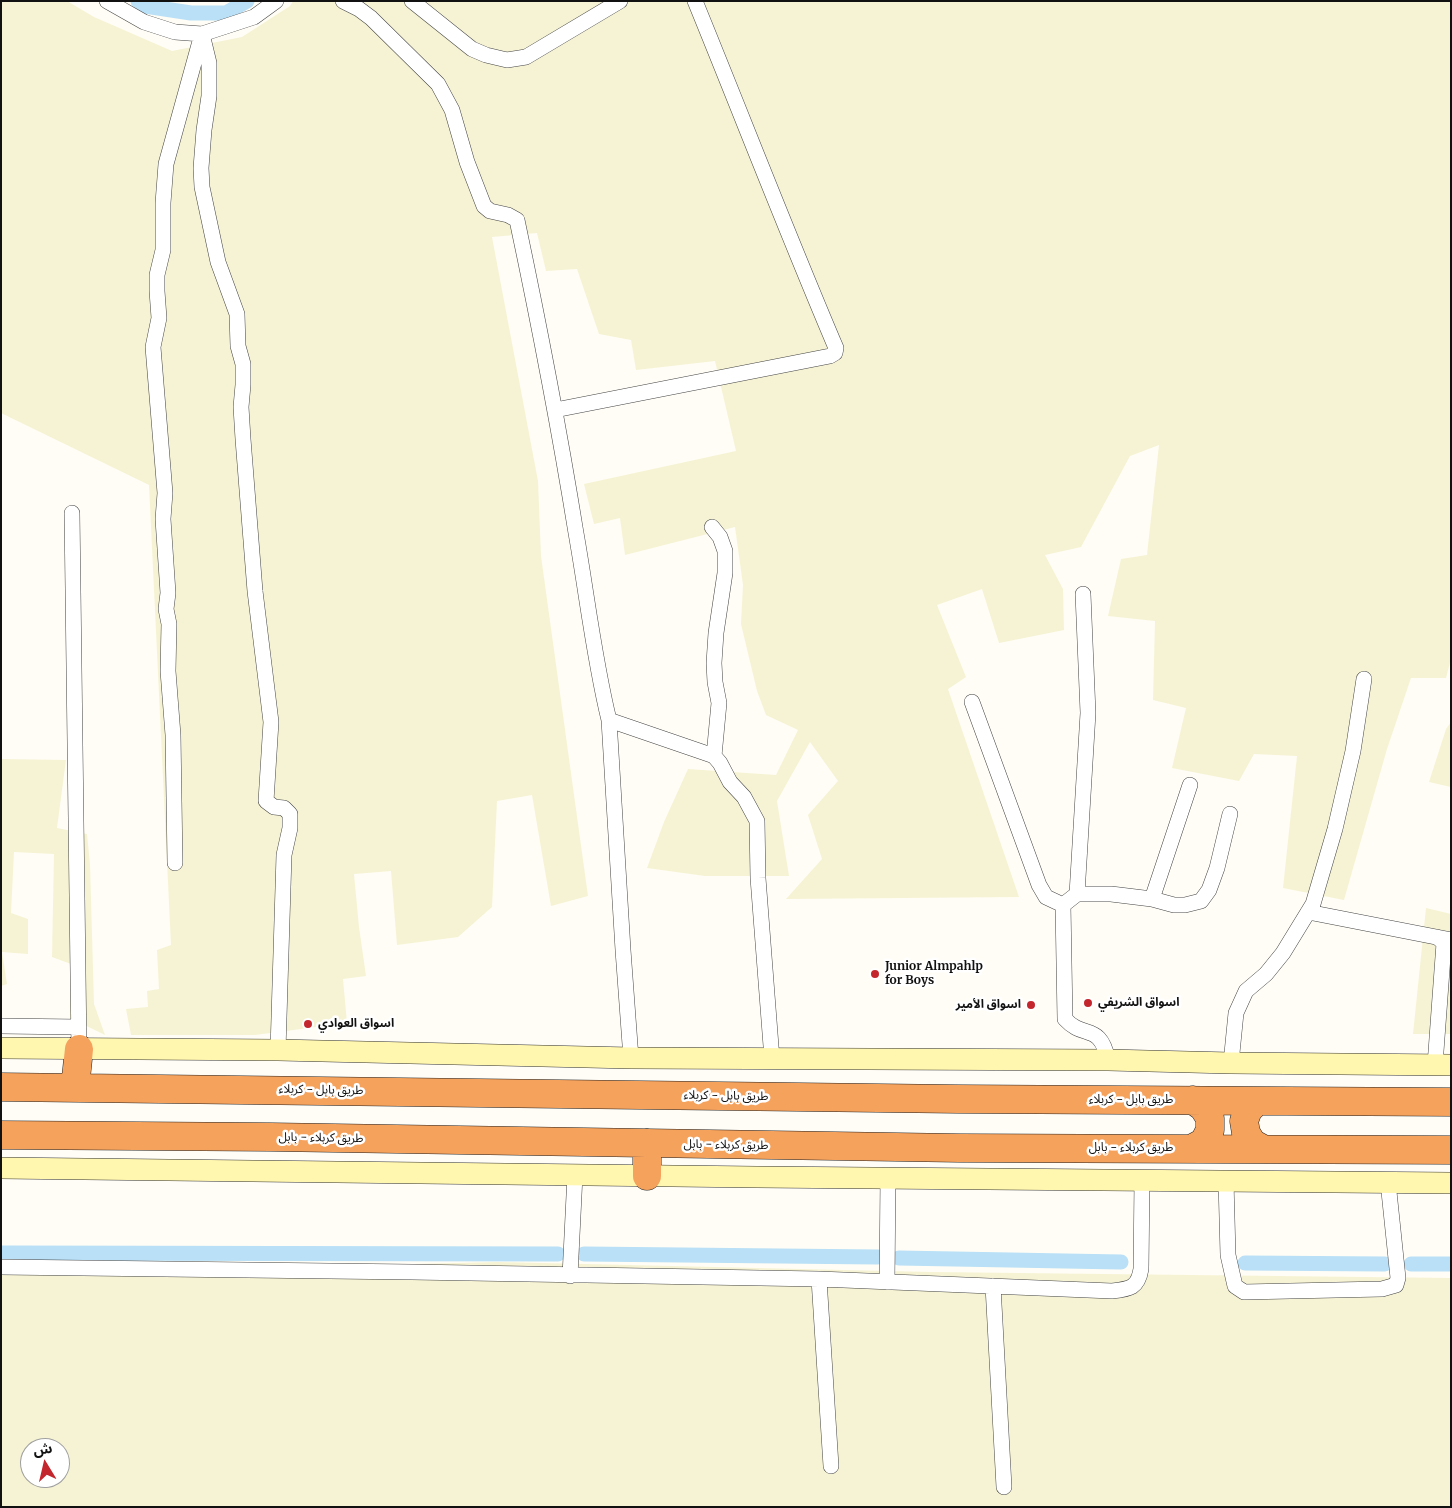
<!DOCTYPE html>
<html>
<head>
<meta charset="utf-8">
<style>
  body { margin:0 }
  #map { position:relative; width:1452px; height:1508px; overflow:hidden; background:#fffdf5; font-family:Merriweather,"Noto Sans Arabic",serif }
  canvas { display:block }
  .frame { position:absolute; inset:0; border:2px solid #111; pointer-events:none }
  .north { position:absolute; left:20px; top:1438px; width:50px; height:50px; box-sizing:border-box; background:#fff; border:1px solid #a0a0a0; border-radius:50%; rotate:351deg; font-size:14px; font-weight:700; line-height:20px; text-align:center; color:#111 }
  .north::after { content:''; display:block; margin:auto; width:18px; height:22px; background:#c4262e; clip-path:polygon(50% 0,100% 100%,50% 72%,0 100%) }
</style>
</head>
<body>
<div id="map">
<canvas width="1452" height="1508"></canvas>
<div class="frame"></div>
<div class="north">ش</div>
</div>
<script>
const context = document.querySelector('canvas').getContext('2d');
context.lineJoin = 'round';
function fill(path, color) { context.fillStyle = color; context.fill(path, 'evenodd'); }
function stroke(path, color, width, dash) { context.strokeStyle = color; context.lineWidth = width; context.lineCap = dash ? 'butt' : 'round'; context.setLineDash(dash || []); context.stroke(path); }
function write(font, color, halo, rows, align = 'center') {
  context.font = font + ' Merriweather,"Noto Sans Arabic",serif'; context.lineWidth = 5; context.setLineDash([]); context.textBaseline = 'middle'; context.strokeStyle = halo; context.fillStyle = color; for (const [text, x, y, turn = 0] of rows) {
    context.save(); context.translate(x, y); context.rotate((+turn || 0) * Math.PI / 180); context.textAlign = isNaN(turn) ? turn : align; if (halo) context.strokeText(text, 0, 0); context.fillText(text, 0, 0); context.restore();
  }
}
fill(new Path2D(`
  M 1,1 L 67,1 L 94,17 L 172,51 L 242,37 L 290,6 L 293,1 L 1451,1 L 1451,659 L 1446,678 L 1411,678 L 1387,749 L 1344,900 L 1283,888 L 1297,756 L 1254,754 L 1239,781 L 1172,768 L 1186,708 L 1153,700 L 1155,621 L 1108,616 L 1121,559 L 1147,555 L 1159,445 L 1130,456 L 1081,547 L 1045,555 L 1063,589 L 1064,630 L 999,643 L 982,589 L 937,605 L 966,677 L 948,689 L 1019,897 L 786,899 L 822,859 L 808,815 L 838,781 L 810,742 L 777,801 L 789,876 L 705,876 L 647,868 L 664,822 L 688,769 L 776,775 L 798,730 L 766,715 L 757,691 L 741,624 L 743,585 L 735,527 L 625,555 L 620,518 L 594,524 L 584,484 L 736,451 L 715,361 L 636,370 L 631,340 L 599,334 L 577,269 L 546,271 L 537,233 L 492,237 L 538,481 L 541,556 L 588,896 L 551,906 L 532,795 L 497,801 L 492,907 L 458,937 L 397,945 L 391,871 L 354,874 L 359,927 L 366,976 L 343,979 L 347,1023 L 255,1035 L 131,1035 L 126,1009 L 148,1007 L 147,991 L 159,989 L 157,950 L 171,945 L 149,485 L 1,413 Z
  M 1451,722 L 1451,787 L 1429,782 L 1446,729 Z
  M 1,759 L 66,760 L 57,828 L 87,834 L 90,864 L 94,1004 L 105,1035 L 70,1018 L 71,964 L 52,957 L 54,854 L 14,852 L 11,913 L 28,919 L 28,954 L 2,952 L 7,984 L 1,986 Z
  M 1426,908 L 1451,914 L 1451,1034 L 1413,1034 Z
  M 498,1262 L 930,1272 L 1451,1278 L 1451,1507 L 1,1507 L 1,1274 ZM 30,1448 L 60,1448 L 60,1478 L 30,1478 Z`), '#f6f3d4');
stroke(new Path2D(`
  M 138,1 L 145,6 L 191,13 L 226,13 L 247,1
  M 1,1253 L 558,1254
  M 584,1254 L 878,1257
  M 899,1258 L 1121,1262
  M 1245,1263 L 1385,1264
  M 1411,1264 L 1451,1264`), '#b9e0f7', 15);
const street = new Path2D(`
  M 107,1 L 144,22 L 175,32 L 202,34 L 254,17 L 276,1
  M 343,1 L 359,9 L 371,18 L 438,84 L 452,110 L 467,162 L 484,206 L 490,211 L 508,215 L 517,220 C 539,324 559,428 576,533 C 587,595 594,659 609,720 L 623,950 L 631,1058
  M 412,1 L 472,49 L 486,55 L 507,60 L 526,57 L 620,1
  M 202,34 L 209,63 L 209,96 L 204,130 L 201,168 L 202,187 L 218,262 L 237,314 L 238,346 L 243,364 L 243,385 L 241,407 L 243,439 L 255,591 L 271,722 L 266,801 L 274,807 L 284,808 L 290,814 L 290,828 L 284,855 L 278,1050
  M 555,410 L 830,356 L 835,353 L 836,348 C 787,233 742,116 695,1
  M 72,513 L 79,1049
  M 712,527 L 720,537 L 725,551 L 725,573 L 716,633 L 714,663 L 715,682 L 719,703 L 714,756
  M 972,702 L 1039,885 L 1046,897 L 1063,905
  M 609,720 L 714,756 L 720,763 L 730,782 L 744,797 L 757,821 L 758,878 L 772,1059
  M 175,863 L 173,735 L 168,671 L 169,624 L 166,609 L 168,593 L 163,519 L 165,493 L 153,347 L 159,318 L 157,291 L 157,275 L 163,250 L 163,203 L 166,164 L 202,34
  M 1077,894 L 1111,894 L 1152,899 L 1174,905 L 1185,905 L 1201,901 L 1209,890 L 1217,868 L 1230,814
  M 1152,899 L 1190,785
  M 1063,905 L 1077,894 L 1088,713 L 1083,594
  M 1063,905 L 1065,1019 C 1084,1040 1100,1022 1108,1060
  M 1308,912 L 1451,940
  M 1,1026 L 79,1027
  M 1231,1063 L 1236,1013 L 1246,991 L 1266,974 L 1283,953 L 1313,904 L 1335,829 L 1353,751 L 1364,679
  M 1435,1065 L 1444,943 L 1437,937
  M 1226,1181 L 1228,1255 L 1235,1286 L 1244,1292 L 1382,1289 L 1396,1285 L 1398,1278 L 1388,1182
  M 1,1267 L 412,1272 L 819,1279 L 1112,1291 C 1130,1289 1138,1288 1141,1269 L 1142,1181
  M 570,1276 L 575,1175
  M 819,1279 L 831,1466
  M 887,1282 L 888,1178
  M 993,1286 L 1004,1487`);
const secondary = new Path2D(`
  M 1,1048 L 278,1050 L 631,1058 L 1108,1060 L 1231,1063 L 1451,1065
  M 1,1168 L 757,1177 L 1451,1183`);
const highway = new Path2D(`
  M 1,1087 L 958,1099 L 1451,1102
  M 75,1088 L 79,1049
  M 1193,1100 L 1203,1107 L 1210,1118 L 1210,1130 L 1204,1142 L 1193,1148
  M 1257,1101 L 1248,1110 L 1244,1121 L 1246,1133 L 1252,1143 L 1263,1149
  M 1,1135 L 271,1137 L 959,1148 L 1451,1150
  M 647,1176 L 647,1143`);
stroke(street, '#444', 16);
stroke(secondary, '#333', 22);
stroke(highway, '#222', 29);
stroke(street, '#fff', 15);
stroke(secondary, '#fff6b0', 21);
stroke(highway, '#f5a25d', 28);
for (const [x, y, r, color] of [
  [875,974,5,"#c4262e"],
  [1088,1003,5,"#c4262e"],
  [1031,1005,5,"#c4262e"],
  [308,1024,5,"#c4262e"]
]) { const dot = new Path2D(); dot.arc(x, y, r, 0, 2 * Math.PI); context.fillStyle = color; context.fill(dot); stroke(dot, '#fff', 2); }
write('bold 12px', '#111', '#fff', [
  ["Junior Almpahlp",885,967],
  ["for Boys",885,981],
  ["اسواق الشريفي",1098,1003],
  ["اسواق الأمير",1021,1005,"right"],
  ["اسواق العوادي",318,1024]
], 'left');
write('12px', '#111', '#fff', [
  ["طريق بابل - كربلاء",321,1090,1],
  ["طريق بابل - كربلاء",726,1096,1],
  ["طريق بابل - كربلاء",1131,1100],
  ["طريق كربلاء - بابل",321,1138,1],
  ["طريق كربلاء - بابل",726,1145,1],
  ["طريق كربلاء - بابل",1131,1148]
]);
</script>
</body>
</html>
